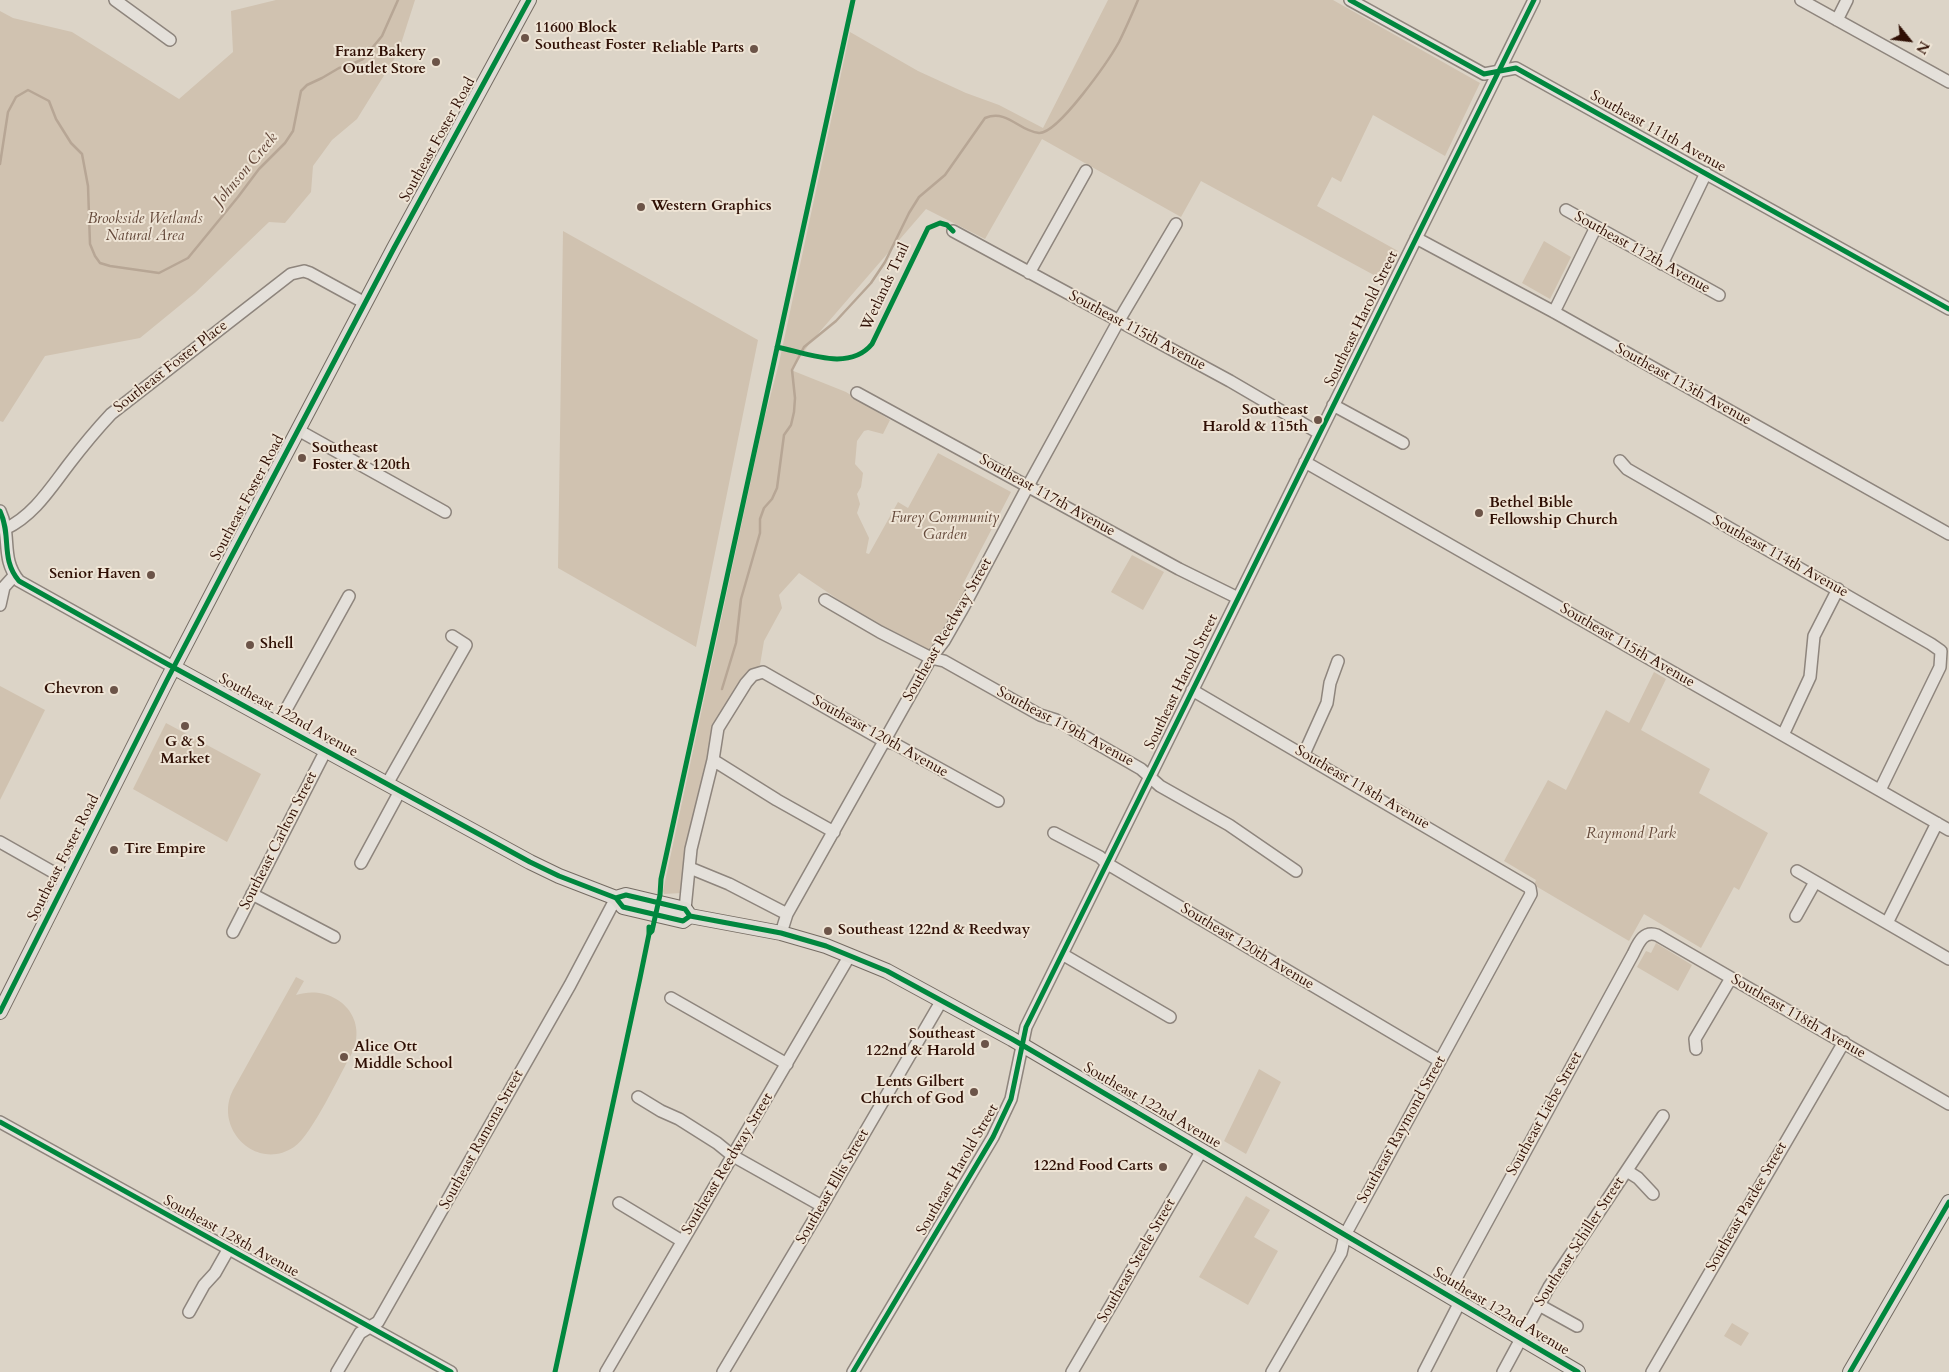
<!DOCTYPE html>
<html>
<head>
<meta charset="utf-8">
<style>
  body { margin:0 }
  #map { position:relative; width:1949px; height:1372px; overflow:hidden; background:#dcd4c7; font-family:Cardo,serif }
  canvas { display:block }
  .north { position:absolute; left:1884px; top:15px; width:50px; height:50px; -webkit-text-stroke:4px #eee4d5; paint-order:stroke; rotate:119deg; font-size:14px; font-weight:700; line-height:20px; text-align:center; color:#2f0f04 }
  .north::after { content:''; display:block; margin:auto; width:18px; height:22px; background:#2f0f04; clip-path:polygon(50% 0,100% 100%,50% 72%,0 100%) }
</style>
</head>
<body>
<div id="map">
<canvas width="1949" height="1372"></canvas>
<div class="north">N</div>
</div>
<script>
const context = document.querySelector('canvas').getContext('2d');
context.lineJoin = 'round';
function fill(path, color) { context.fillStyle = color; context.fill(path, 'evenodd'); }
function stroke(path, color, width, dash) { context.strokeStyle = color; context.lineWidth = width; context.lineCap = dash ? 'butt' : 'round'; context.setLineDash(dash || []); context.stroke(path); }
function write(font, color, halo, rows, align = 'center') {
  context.font = font + ' Cardo,serif'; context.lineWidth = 4; context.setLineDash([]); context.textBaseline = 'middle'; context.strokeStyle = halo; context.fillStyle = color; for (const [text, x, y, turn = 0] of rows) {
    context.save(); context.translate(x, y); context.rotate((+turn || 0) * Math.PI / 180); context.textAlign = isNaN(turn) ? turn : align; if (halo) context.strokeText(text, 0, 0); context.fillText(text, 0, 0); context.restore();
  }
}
fill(new Path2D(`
  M 276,0 L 415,0 L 398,53 L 357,119 L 332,140 L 313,166 L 311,192 L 285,223 L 269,222 L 195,293 L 140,338 L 45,356 L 3,422 L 0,421 L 0,11 L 13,18 L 72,32 L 179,99 L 233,52 L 231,11 Z
  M 1108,0 L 1333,0 L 1480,83 L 1445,156 L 1373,115 L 1341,182 L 1332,177 L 1317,206 L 1398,251 L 1383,280 L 1201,181 L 1181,217 L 1042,139 L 985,239 L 926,209 L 810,343 L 791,370 L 846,392 L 890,420 L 883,434 L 868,430 L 864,431 L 857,441 L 855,464 L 863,473 L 861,487 L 857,494 L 860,504 L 857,513 L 869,538 L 866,553 L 869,554 L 898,502 L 908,508 L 938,453 L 1011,492 L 962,586 L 967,590 L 954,615 L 929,649 L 926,651 L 870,621 L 799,573 L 779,595 L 782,608 L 764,641 L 760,665 L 730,698 L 715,724 L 683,869 L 684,875 L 682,893 L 664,894 L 663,891 L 763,424 L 779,363 L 850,32 L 918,71 L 966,93 L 999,105 L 1043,128 Z
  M 563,231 L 758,340 L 696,647 L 558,568 Z
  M 1544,241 L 1571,257 L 1550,299 L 1522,283 Z
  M 1132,555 L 1164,572 L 1143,610 L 1111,592 Z
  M 1654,672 L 1666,679 L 1641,730 L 1710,769 L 1699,793 L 1768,833 L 1739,890 L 1734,887 L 1701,948 L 1644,914 L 1629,941 L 1534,885 L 1536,880 L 1504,861 L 1548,780 L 1566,790 L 1606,710 L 1629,723 Z
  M 0,686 L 45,710 L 0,800 Z
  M 166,723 L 261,774 L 227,842 L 133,789 Z
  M 1656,943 L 1692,965 L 1678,991 L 1637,967 L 1646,951 L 1651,953 Z
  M 296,977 L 304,981 L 296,995 C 333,983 370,1015 352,1053 C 340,1074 312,1135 294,1147 C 257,1172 213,1129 233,1090 Z
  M 1259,1069 L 1281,1082 L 1246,1154 L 1224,1141 Z
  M 1246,1196 L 1270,1210 L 1254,1237 L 1278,1251 L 1248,1305 L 1199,1277 Z
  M 1732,1323 L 1749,1333 L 1741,1346 L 1724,1336 Z`), '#d0c2b0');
stroke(new Path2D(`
  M 0,164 L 8,112 L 16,97 L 28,90 L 49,101 L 56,119 L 71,143 L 82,154 L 88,186 L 90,244 L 95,256 L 100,263 L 110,266 L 159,273 L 188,258 L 238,197 L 259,169 L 285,143 L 293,131 L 301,91 L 307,85 L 322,78 L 339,68 L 350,65 L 363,59 L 382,36 L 398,0
  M 722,689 L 736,643 L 741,599 L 760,533 L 760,519 L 764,508 L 772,499 L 777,488 L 784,435 L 791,425 L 794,412 L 795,398 L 792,370 L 804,347 L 836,321 L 871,283 L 885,262 L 909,213 L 919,197 L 945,175 L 985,118 C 1008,109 1018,131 1039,133 C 1058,134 1109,60 1119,42 C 1126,28 1132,14 1138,0`), '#b7a695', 2.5);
const minor = new Path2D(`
  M 115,0 L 170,40
  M 1350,0 L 1484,74 L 1516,68 L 1949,309
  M 1801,0 L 1949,82
  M 1837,20 L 1847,0
  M 1566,210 L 1719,295
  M 953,231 L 1230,381 L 1319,433
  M 1416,238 L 1554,312 L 1949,534
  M 1662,264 L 1706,173
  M 1029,273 L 1086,171
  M 1554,312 L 1596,227
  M 857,393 L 1179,569 L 1238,598
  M 1333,405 L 1403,443
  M 298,430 L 445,512
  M 1620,461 L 1627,469 L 1931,644 L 1941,651 L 1940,667 L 1880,790
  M 1305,462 L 1949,830
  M 0,511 C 12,537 0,558 19,581 L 173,667
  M 5,529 C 33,516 50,489 69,464 C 82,447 96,430 111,414 L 291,274 L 304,271 L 310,273 L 365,303
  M 825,600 L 880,632 L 931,658 L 944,661 L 1040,715 L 1056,720 L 1141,769 L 1160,786 L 1229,825 L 1296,871
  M 0,605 L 4,587 L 14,576
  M 1192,690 L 1530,888 L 1531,894 L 1345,1235 L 1341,1253 L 1272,1372
  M 278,724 L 349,596
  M 1783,735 L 1810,677 L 1814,636 L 1838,589
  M 1304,754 L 1327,703 L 1330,683 L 1338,661
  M 713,760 L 777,800 L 834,832
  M 387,784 L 466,645 L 452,636
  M 1054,833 L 1100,857 L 1106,863 L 1440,1061
  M 0,842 L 67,880
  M 361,863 L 400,791
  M 690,868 L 729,884 L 787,914
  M 1797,871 L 1949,959
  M 252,894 L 334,937
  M 685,909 L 691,849 L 713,760 L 718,728 L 746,683 L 753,675 L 763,672 L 884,741 L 895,744 L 998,801
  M 1796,916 L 1815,882
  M 1887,923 L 1937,823
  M 233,932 L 326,750
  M 781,933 L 787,914 L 931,658 L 944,641 L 964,606 L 1028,486 L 1118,322 L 1176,224
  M 1062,954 L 1170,1017
  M 671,998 L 787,1064
  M 1696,1049 L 1695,1039 L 1731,978
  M 638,1097 L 661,1111 L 679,1119 L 717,1143 L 733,1156 L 822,1206
  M 0,1122 L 451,1372
  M 1627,1171 L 1638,1178 L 1653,1194
  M 619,1203 L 682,1241
  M 1447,1295 L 1633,954 C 1638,944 1643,930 1657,935 L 1949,1104
  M 1539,1305 L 1577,1326
  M 189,1312 L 204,1285 L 215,1273 L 228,1250
  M 337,1372 L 360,1333 L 378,1322 L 570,985 L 616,898
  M 606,1372 L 850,955
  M 723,1372 L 822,1206 L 942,1000
  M 853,1372 L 993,1137 L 1011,1099 L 1026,1027 L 1534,0
  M 1072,1372 L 1202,1150
  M 1424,1372 L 1460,1302
  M 1503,1372 L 1549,1287 L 1663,1116
  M 1652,1372 L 1844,1042`);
const major = new Path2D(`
  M 173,667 L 530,862 L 559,876 L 616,898 L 623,907 L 683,921 L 690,916 L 781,933 L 826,946 L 887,971 L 1012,1039 L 1578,1372
  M 616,898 L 626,895 L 685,909 L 690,916
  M 0,1012 L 167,680 L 228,563 L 394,248 L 529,0
  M 1850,1372 L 1949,1202`);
stroke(minor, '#8e857d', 14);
stroke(major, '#756c63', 16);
stroke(minor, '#e4e0da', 11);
stroke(major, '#dfdbd4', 14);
stroke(new Path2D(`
  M 1350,0 L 1484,74 L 1516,68 L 1949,309
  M 777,347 C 807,353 849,372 872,344 L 928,228 L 940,223 L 947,225 L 953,231
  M 0,511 C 12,537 0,558 19,581 L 160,660 L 530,862 L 559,876 L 616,898 L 623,907 L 683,921 L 690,916 L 781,933 L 826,946 L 887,971 L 1012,1039 L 1578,1372
  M 616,898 L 626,895 L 685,909 L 690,916
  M 649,934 L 652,931 L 660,895 L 661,879 L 853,0
  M 0,1012 L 167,680 L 228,563 L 394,248 L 529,0
  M 0,1122 L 451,1372
  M 555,1372 L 640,978 L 649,934 L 649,927
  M 853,1372 L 993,1137 L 1011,1099 L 1026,1027 L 1534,0
  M 1850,1372 L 1949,1202`), '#00873e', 5);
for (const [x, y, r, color] of [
  [525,38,5,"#6c5448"],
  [754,49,5,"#6c5448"],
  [436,62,5,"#6c5448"],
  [641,207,5,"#6c5448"],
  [1318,420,5,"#6c5448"],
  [302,458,5,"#6c5448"],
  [1479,513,5,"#6c5448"],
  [151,575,5,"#6c5448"],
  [250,645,5,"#6c5448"],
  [114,690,5,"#6c5448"],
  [185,726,5,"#6c5448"],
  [114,850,5,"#6c5448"],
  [828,931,5,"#6c5448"],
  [985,1044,5,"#6c5448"],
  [344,1057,5,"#6c5448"],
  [974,1092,5,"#6c5448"],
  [1163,1167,5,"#6c5448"]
]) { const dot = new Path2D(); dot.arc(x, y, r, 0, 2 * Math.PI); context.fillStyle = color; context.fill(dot); stroke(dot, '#eee4d5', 2); }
write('bold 15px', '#2f0f04', '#eee4d5', [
  ["11600 Block",535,29],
  ["Southeast Foster",535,46],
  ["Reliable Parts",744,49,"right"],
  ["Franz Bakery",426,53,"right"],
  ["Outlet Store",426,70,"right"],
  ["Western Graphics",651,207],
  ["Southeast",1308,411,"right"],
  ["Harold & 115th",1308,428,"right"],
  ["Southeast",312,449],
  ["Foster & 120th",312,466],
  ["Bethel Bible",1489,504],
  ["Fellowship Church",1489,521],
  ["Senior Haven",141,575,"right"],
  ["Shell",260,645],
  ["Chevron",104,690,"right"],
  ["G & S",185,743,"center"],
  ["Market",185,760,"center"],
  ["Tire Empire",124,850],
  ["Southeast 122nd & Reedway",838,931],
  ["Southeast",975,1035,"right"],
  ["122nd & Harold",975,1052,"right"],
  ["Alice Ott",354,1048],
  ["Middle School",354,1065],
  ["Lents Gilbert",964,1083,"right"],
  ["Church of God",964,1100,"right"],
  ["122nd Food Carts",1153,1167,"right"]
], 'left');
write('15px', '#2f0f04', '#eee4d5', [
  ["Southeast 111th Avenue",1658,132,29],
  ["Southeast Foster Road",438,140,-61],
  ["Southeast 112th Avenue",1642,253,29],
  ["Wetlands Trail",886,287,-65],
  ["Southeast Harold Street",1362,319,-64],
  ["Southeast 115th Avenue",1137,331,28],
  ["Southeast Foster Place",171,367,-38],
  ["Southeast 113th Avenue",1683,385,29],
  ["Southeast 117th Avenue",1047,496,29],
  ["Southeast Foster Road",248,498,-62],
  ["Southeast 114th Avenue",1780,557,29],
  ["Southeast Reedway Street",948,630,-60],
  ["Southeast 115th Avenue",1627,646,30],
  ["Southeast Harold Street",1182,682,-64],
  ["Southeast 122nd Avenue",288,716,29],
  ["Southeast 119th Avenue",1065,727,28],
  ["Southeast 120th Avenue",880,737,29],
  ["Southeast 118th Avenue",1362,788,30],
  ["Southeast Carlton Street",279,841,-63],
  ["Southeast Foster Road",64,858,-63],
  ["Southeast 120th Avenue",1247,947,31],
  ["Southeast 118th Avenue",1798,1017,30],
  ["Southeast 122nd Avenue",1152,1106,30],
  ["Southeast Liebe Street",1545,1114,-61],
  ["Southeast Raymond Street",1402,1130,-61],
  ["Southeast Ramona Street",482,1140,-61],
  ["Southeast Reedway Street",728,1164,-59],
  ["Southeast Harold Street",958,1170,-60],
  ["Southeast Ellis Street",833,1187,-60],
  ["Southeast Pardee Street",1747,1207,-60],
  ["Southeast 128th Avenue",231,1237,29],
  ["Southeast Schiller Street",1580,1242,-57],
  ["Southeast Steele Street",1137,1261,-60],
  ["Southeast 122nd Avenue",1501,1312,31]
]);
write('italic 15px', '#64493a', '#eee4d5', [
  ["Brookside Wetlands",145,220],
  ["Natural Area",145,237],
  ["Furey Community",945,519],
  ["Garden",945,536],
  ["Raymond Park",1631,835]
]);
write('italic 16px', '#5f4335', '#eee4d5', [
  ["Johnson Creek",246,170,-50]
]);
</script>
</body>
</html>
